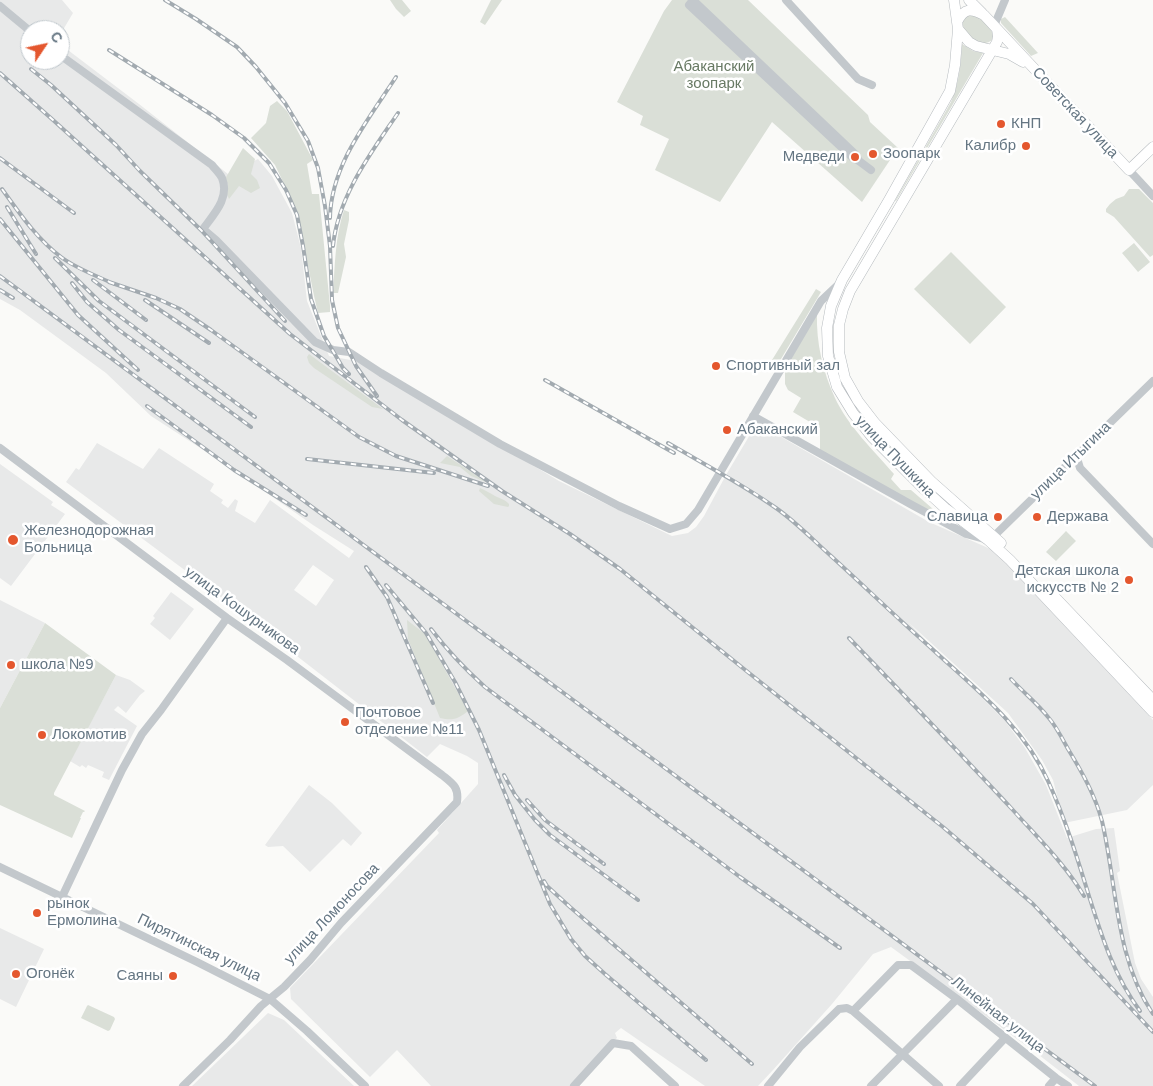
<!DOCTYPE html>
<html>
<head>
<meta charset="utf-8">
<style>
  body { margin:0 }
  #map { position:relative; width:1153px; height:1086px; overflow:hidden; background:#fafaf8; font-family:Arial,sans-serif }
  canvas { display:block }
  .north { position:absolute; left:20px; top:20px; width:50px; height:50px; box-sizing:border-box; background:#fff; border:1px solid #c1c8cd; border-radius:50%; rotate:56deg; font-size:14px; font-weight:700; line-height:20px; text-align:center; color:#657683 }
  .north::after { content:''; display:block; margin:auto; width:18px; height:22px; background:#e4572e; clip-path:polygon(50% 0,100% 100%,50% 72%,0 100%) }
</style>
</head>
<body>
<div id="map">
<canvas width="1153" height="1086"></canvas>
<div class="north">С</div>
</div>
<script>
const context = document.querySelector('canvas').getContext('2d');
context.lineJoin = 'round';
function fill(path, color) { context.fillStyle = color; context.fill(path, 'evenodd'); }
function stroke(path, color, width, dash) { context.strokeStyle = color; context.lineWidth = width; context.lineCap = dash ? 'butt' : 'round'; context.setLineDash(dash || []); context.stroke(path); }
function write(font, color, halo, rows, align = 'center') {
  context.font = font + ' Arial,sans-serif'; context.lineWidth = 5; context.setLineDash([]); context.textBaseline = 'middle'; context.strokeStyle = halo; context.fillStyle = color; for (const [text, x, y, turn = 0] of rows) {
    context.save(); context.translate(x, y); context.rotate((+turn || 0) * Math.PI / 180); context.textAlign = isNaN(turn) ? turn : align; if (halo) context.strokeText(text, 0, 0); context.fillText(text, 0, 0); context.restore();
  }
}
fill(new Path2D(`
  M 0,0 L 62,0 L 73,13 L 60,35 L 60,30 L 30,30 L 30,60 L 60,60 L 60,44 L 139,104 L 228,174 L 258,159 L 272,176 L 292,213 L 301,248 L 307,301 L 329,356 L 361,362 L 559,481 L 672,536 L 688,533 L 696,527 L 704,516 L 726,475 L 757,423 L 929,522 L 995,551 L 1153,720 L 1153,785 L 1127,810 L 1064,823 L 1053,780 L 1042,760 L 1008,713 L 908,622 L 1005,721 L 1025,748 L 1046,785 L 1067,838 L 1096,829 L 1114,828 L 1120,871 L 1117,873 L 1135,963 L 1141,979 L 1153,997 L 1153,1086 L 1079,1086 L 1039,1055 L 891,947 L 873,954 L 832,1004 L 773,1070 L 758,1086 L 705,1086 L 621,1028 L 615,1033 L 617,1038 L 602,1051 L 571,1086 L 431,1086 L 397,1050 L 370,1077 L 291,999 L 290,988 L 439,833 L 437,830 L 478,784 L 478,763 L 467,756 L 440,744 L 427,757 L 217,594 L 66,482 L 76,468 L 79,470 L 97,443 L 143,469 L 159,448 L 214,484 L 210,491 L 223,500 L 221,503 L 228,508 L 235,499 L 238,501 L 235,511 L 255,523 L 270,500 L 349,558 L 354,551 L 313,525 L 228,466 L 151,416 L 106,373 L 20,310 L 0,299 ZM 313,565 L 334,580 L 316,606 L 294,590 Z
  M 0,464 L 53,502 L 51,505 L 65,514 L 11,586 L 0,578 Z
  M 171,592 L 194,609 L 170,640 L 150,624 L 155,618 L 153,616 Z
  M 0,600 L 45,623 L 0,708 Z
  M 116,675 L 130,680 L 145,691 L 140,695 L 126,713 L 118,706 L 114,710 L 137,726 L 109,780 L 102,777 L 104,772 L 88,765 L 86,768 L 82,765 L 80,767 L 70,761 Z
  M 309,785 L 332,803 L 362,833 L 351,846 L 343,839 L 310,872 L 283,846 L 268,847 L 265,845 Z
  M 0,928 L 44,949 L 16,1007 L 0,999 Z
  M 268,1013 L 284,1020 L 354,1086 L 192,1086 Z`), '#e8e9e9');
fill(new Path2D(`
  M 390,0 L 402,0 L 411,11 L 404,17 L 396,9 Z
  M 491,0 L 502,0 L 485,25 L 480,22 Z
  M 672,0 L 748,0 L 868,115 L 870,122 L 898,148 L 862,202 L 772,122 L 720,202 L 655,170 L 669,139 L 640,125 L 643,116 L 617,102 L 664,11 Z
  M 971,15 C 983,16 1004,39 986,43 C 972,47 951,19 971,15 Z
  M 1005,17 L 1038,53 L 1031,56 L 1001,23 L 1001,19 Z
  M 962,44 L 973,51 L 983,53 L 896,201 L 895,201 L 951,102 C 959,82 961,65 962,44 Z
  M 277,101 L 287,111 L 313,160 L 307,164 L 312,194 L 319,194 L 330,306 L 330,312 L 318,313 L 314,296 L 297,211 L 275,165 L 251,138 L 266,123 L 270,106 Z
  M 243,148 L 255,159 L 251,174 L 257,180 L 260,188 L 251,193 L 239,186 L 229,199 L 226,192 L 228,184 L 225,179 Z
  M 1129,189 L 1139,189 L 1153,203 L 1153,255 L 1150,257 L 1114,217 L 1106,212 L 1106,209 L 1110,204 L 1116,199 L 1124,196 Z
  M 344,210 L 349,212 L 349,220 L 344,244 L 346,257 L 338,293 L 333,293 C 335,265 335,237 344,210 Z
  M 1134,243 L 1150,262 L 1138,272 L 1122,253 Z
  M 951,252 L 1006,307 L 970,344 L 914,289 Z
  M 816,289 L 821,292 L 778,364 L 772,360 Z
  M 817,313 C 816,343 823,372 835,398 C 848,426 874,451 894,474 L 891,479 L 901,490 L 911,490 L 933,509 L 934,512 L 931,513 L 820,450 L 820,428 L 793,412 L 801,398 L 788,390 L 785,384 L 785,369 Z
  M 309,354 L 383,409 L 372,407 L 314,368 L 309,363 L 307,357 Z
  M 447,456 L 488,483 L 471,476 L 460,467 L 440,463 Z
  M 480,488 C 485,490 490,493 495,496 C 501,499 504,499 509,504 L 509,506 L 508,507 L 494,504 L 479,491 Z
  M 1066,531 L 1076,541 L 1056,561 L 1046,552 Z
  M 407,620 L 425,634 L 468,711 C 458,719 453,721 440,718 L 408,639 Z
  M 45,623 L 116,675 L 54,793 L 54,795 L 85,811 L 84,812 L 83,812 L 80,818 L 81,818 L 72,838 L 0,805 L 0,708 Z
  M 88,1005 L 114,1017 L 115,1019 L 110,1030 L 108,1031 L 83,1019 L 81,1018 L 87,1006 Z`), '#dadfd7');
const major = new Path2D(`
  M 954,0 L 958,29 L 969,42 L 976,46 L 1009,54 L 1023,62
  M 969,0 L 982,13
  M 957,22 C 964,8 971,8 984,15 L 1129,170 L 1153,147
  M 958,29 L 955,65 L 950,91 L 889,200 L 842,280 L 831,306 L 827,328 L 828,356 L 837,387 L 853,413 L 872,437 L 924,489 L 945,508 L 988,540 L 1010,560 L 1153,712
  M 997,29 L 998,36 L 997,42 L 850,291 L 843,309 L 839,325 L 839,352 L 845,378 L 858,401 L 875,423 L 931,481 L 1001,543
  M 1050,592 L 1153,700`);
stroke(major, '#b5babe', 11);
stroke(new Path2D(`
  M 786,0 L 858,79 L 872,85
  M 0,6 L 30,31
  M 994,26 L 1005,0
  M 60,55 L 212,165 C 215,169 220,174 222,178 C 230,198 214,214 203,229 L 216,240 L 315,342 L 333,350 L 349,352 L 381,373 L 500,444 L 619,506 L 670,529 L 686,524 L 698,510 L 821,301 L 839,284
  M 859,161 L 855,154 L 693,0 L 689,5 L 853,158 L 859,161 L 871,170
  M 1129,170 L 1153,196
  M 753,416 L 912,505 L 966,534 L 988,540 L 994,536 L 1153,381
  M 0,448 L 227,618 L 287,660 L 442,775 C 453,784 459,787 457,802 L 341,923 L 310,960 L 284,987 L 261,1006 L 230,1040 L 183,1086
  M 1076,455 L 1080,468 L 1153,544
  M 0,867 L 197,962 L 270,999 L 307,1031 L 365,1086
  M 62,897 L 122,770 L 142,734 L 161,710 L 227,618
  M 853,1011 L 898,965 L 911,965 L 957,999 L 1056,1078 L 1068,1086
  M 574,1086 L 613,1043 L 631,1046 L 675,1086
  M 768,1086 L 800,1047 L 839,1009 L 847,1008 L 853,1011 L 939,1086
  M 871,1086 L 957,999
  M 960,1086 L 1005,1038
  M 1049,1086 L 1056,1078`), '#c3c8cc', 8);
stroke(major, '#fff', 10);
const rail = new Path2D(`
  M 165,0 L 196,19 L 237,47 L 256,67 L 285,103 L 308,141 L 318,168 L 325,206 L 330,246 L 332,300 L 338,328 L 356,366 L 377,396
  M 109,50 L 212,115 L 244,138 L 269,163 L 286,190 L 297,215 L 303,246 L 311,299 L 324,336 L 343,368 L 349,374
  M 31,69 L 51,85 L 116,145 L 140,171 L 201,230 L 285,321
  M 0,73 L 53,120 L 290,334 L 402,420 L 502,491 L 570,534 L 620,569 L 749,673 L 943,827 L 1033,904 L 1153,1032
  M 0,158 L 74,213
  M 2,189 C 20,214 37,239 61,257 C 77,269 97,276 114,284
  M 7,207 L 36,254
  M 330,218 C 331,165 368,120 396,77
  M 0,219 L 78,315 L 138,370
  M 333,246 C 338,196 371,153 398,113
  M 55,258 L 99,301 L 255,417
  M 0,276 L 1095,1086
  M 93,280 L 146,320
  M 109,282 L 156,298 L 180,309 L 211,330 L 359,437 L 396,456 L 488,486
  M 72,283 L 87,302 L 119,330 L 251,427
  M 0,290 L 13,298
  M 145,300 L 209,343
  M 545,380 L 674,453
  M 147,406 L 234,470 L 306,515
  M 668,443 C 704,464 742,484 776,508 C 796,522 813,540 831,556 C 864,586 896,617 930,647 C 973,687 1023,725 1048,781 C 1065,818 1077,857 1089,896 C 1102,937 1114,976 1140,1011
  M 307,459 L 434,473
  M 366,567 L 387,597 L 433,703
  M 386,585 L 426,633 L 455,682 L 479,730 L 550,904 L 571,939 L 585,956 L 605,974 L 706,1060
  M 431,629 C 447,650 465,669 485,687 L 740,877 L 840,948
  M 849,638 C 904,695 958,751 1012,809 C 1037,837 1065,864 1084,896
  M 1011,679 C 1023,692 1037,703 1048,717 C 1056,726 1062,738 1068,749 C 1082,772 1095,795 1102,821 C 1117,885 1115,958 1153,1014
  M 504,775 L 515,795 L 535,820 L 550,835 L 638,900
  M 527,800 L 545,820 L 604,864
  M 544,881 L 547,886 L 570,907 L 752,1064`);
stroke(rail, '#a2aab0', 4);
stroke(rail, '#fff', 2, [5.5]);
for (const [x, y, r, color] of [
  [1001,124,5,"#e4572e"],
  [1026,146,5,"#e4572e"],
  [873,154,5,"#e4572e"],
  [855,157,5,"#e4572e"],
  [716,366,5,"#e4572e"],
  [727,430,5,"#e4572e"],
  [998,517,5,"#e4572e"],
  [1037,517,5,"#e4572e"],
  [13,540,6,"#e4572e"],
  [1129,580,5,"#e4572e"],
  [11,665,5,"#e4572e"],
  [345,722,5,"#e4572e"],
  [42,735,5,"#e4572e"],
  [37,913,5,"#e4572e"],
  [16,974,5,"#e4572e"],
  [173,976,5,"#e4572e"]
]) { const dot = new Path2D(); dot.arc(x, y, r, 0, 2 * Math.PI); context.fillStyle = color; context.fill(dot); stroke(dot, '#fff', 2); }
write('15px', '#687a64', '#fff', [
  ["Абаканский",714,67],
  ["зоопарк",714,84]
]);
write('15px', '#657683', '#fff', [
  ["Советская улица",1075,113,47],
  ["улица Пушкина",895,457,46],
  ["улица Итыгина",1071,461,-44],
  ["улица Кошурникова",242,611,36],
  ["улица Ломоносова",332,914,-47],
  ["Пирятинская улица",199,948,26],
  ["Линейная улица",998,1015,38]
]);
write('15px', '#657683', '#fff', [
  ["КНП",1011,124],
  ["Калибр",1016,146,"right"],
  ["Зоопарк",883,154],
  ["Медведи",845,157,"right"],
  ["Спортивный зал",726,366],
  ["Абаканский",737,430],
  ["Славица",988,517,"right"],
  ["Держава",1047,517],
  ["Железнодорожная",24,531],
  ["Больница",24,548],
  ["Детская школа",1119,571,"right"],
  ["искусств № 2",1119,588,"right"],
  ["школа №9",21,665],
  ["Почтовое",355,713],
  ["отделение №11",355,730],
  ["Локомотив",52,735],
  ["рынок",47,904],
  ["Ермолина",47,921],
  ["Огонёк",26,974],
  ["Саяны",163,976,"right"]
], 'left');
</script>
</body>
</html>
